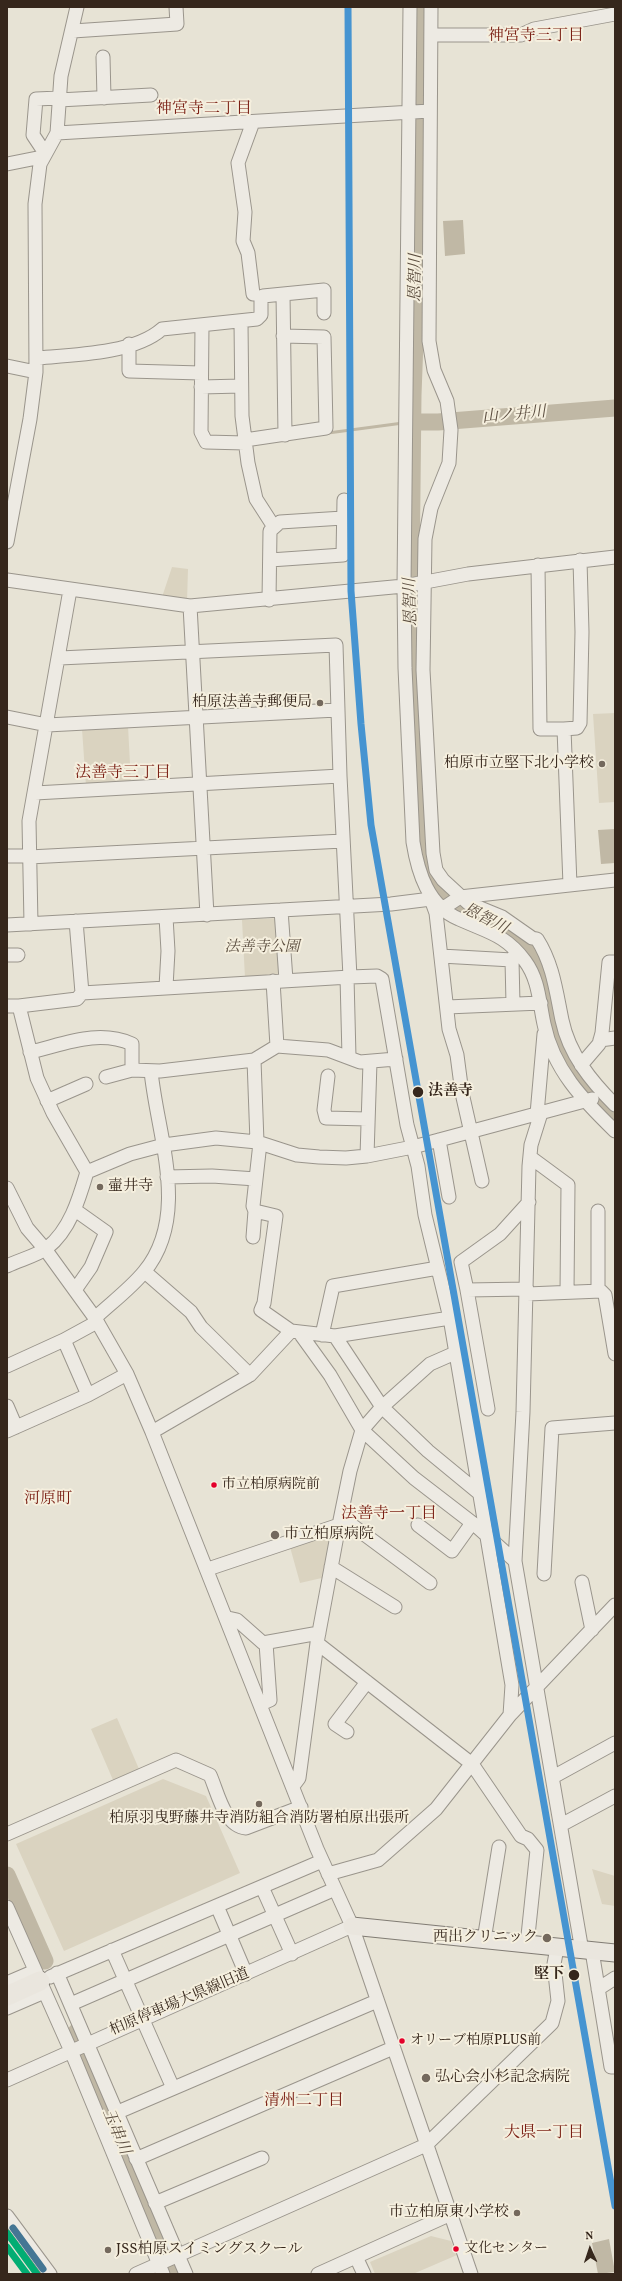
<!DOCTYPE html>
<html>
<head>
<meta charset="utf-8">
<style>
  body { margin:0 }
  #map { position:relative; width:622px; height:2281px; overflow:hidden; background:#e7e3d5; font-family:Vollkorn,serif }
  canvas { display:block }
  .frame { position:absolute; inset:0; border:8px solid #36271c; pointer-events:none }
  .north { position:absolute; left:570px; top:2229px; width:40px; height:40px; -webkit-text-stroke:3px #f5efde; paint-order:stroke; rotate:357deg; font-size:11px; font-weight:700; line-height:16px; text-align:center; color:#36271c }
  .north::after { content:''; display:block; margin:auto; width:14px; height:18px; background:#36271c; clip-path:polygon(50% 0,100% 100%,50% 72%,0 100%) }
</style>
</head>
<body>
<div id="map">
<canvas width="622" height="2281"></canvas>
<div class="frame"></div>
<div class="north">N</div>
</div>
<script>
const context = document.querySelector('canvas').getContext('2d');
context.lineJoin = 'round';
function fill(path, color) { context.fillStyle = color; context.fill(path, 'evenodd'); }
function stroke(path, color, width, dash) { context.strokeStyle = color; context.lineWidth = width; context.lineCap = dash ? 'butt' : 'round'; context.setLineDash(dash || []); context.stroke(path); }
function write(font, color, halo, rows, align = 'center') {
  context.font = font + ' Vollkorn,"Noto Serif JP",serif'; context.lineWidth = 4; context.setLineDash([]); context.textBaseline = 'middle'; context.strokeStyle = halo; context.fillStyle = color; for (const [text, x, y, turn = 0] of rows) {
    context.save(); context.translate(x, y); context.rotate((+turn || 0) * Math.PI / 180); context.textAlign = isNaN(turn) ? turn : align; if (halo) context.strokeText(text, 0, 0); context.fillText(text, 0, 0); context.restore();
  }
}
fill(new Path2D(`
  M 172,567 L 188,569 L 187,602 L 162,597 Z
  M 615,713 L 615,802 L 599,803 L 593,714 Z
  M 128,726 L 131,783 L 86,786 L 82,729 Z
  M 279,918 L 282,976 L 245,978 L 242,920 Z
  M 336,1532 L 326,1577 L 300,1583 L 290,1547 Z
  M 117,1718 L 139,1769 L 113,1780 L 91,1729 Z
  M 163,1779 L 206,1796 L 240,1873 L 64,1951 L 16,1844 Z
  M 592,1869 L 615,1876 L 615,1906 L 602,1904 Z
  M 431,2236 L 451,2241 L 457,2255 L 413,2274 L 375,2274 L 370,2262 Z`), '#dad3c0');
fill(new Path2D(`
  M 463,220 L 465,254 L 445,256 L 443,221 Z
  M 615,829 L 615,863 L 601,864 L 598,830 Z
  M 609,2239 L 615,2272 L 598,2274 L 592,2243 Z`), '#c0b8a5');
stroke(new Path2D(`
  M 328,433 L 403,423`), '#c0b8a5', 3);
stroke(new Path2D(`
  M 419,7 L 418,260 L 413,395 L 411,581 L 419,759 L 424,845 L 428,868 L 434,886 L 447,899 L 468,913 L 492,922 L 515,936 L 532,954 L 542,973 L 559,1046 L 573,1072 L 615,1118
  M 413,422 L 438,422 L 615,408
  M 7,1875 L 45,1961
  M 76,2032 L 83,2059 L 176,2274`), '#c0b8a5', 17);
const minor = new Path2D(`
  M 410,7 L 404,586 L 405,668 L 413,842 C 418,873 428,906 459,919 C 487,932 505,934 525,961 C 539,980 539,1001 544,1024 C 553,1069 583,1100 615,1131
  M 431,7 L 429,341 L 434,370 L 447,401 L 451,430 L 449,463 L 431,508 L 425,539 L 423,670 L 433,853 L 436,870 L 443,880 L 468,903 L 502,917 L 532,938 L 537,939 C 553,964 556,991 562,1020 C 569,1054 591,1081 615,1105
  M 73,31 L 177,24 L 176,7
  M 431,35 L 521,35 L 534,29 L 615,14
  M 103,57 L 104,98
  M 59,100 L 151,95
  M 57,133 L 430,111
  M 45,153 L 33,135 L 36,99 L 59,98
  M 7,164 L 42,157
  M 253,294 L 248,253 L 243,241 L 245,212 L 238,163 L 253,122
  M 283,294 L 285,435
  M 241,322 L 242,416 L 248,463 L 256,499 L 274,527
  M 202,325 L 201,432 L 206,442 L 245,443
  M 129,344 L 129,371 L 201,373
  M 36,358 C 72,355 134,354 162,329 L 257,319 L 261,315 L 261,299 L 263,296 L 324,290 L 324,313
  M 7,366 L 36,372
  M 201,387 L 241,386
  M 245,440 L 326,428 L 324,337 L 283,336
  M 7,542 L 30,419 L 36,372 L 35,204 L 40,164 L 57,133 L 61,76 L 77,7
  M 270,560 L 343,555 L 344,500
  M 538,565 L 540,729 L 564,729
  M 7,580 L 190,606 L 404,586 L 468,574 L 615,557
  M 269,600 L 270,531 L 280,522 L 343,518
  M 190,606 L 207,915
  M 60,658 L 336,645 L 340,776 L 350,977
  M 7,717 L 47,725 L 337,710
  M 35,793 L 340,776
  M 7,856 L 29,856
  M 29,857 L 343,841
  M 570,885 L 564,729 L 577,728 L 580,723 L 582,632 L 580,560
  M 281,910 L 286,980
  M 436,913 L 460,897 L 615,880
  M 76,921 L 82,993 L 350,977 L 377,976 L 382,979 L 407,1125 L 418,1166 L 425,1215 L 450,1318 L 512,1685 L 510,1715
  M 31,924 L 29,821 L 70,590
  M 7,925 L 391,904 L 431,899 L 436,913 L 449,1029 L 457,1055 L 462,1093 L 482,1181
  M 7,955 L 18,955
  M 441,956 L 512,960
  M 347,977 L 349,1057
  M 273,981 L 277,1046
  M 166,987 L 168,951 L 166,917
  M 513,1004 L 512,960 L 516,952
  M 7,1006 L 19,1006 L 37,1078 L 53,1113 L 87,1172
  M 19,1006 L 77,999 L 82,993
  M 447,1007 L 541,1003
  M 600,1040 L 615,1038
  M 30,1052 C 65,1044 98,1029 132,1044 L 132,1070
  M 254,1060 L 257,1142
  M 581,1065 L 599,1044 L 602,1033 L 609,962 L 615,962
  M 328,1076 L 324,1110 L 326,1118 L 368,1119
  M 106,1077 L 132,1070 L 160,1071 L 254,1060 L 277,1046 L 328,1050 L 360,1062 L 396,1059
  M 47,1101 L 86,1084
  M 541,1113 L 531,1145 L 529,1166 L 523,1412 L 515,1561 L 582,1951
  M 537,1114 L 544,1034
  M 439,1140 L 449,1197
  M 260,1143 L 253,1206 L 255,1211 L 276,1216 L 264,1303 L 261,1310 L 291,1331
  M 367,1156 L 370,1062
  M 530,1157 L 568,1185 L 567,1292
  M 167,1177 L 212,1176 L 256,1179
  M 7,1188 L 27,1228 L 45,1249 L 95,1318 L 127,1374 L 152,1432 L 317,1849 L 352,1926 L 471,2274
  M 598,1211 L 598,1291
  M 253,1237 L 255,1211
  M 7,1266 C 19,1260 36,1256 47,1248 C 70,1230 79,1199 87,1172 L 130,1154 L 164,1145 L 216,1138 L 257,1142 L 297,1155 L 319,1157 L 346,1158 L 367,1156 L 413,1147 L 592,1099
  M 145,1272 L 191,1312 L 201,1327 L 250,1375
  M 527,1289 L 467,1290 L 461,1262 L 500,1234 L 529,1202
  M 75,1290 L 91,1267 L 106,1232 L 75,1210
  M 467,1290 L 488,1409
  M 527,1294 L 601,1291 L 605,1295 L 615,1354
  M 95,1318 C 111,1303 130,1289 144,1272 C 191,1215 157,1135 151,1071
  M 299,1332 L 330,1375 L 362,1430 L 414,1478 L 475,1525 L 515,1561
  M 322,1335 L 333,1286 L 438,1268
  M 335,1336 L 382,1407 L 428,1451 L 479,1493
  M 64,1340 L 88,1395
  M 7,1366 L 64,1340 L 97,1322
  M 7,1406 L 16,1427
  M 7,1431 L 88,1395 L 127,1374
  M 152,1432 L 250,1375 L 291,1331 L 335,1336 L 450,1318
  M 341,1517 L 430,1583
  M 418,1525 L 452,1551 L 472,1523
  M 331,1567 L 395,1607
  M 208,1569 L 339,1525 L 350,1471 L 362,1430 L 382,1407 L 430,1364 L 455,1353
  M 544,1574 L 552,1428 L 615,1423
  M 582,1582 L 592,1630
  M 228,1618 L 237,1620 L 263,1643 L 319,1633
  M 317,1643 L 472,1764 L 521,1836 L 528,1839 L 537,1850 L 527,1945
  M 261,1704 L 270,1700 L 266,1643
  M 347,1732 L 335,1724 L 367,1682
  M 553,1777 L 615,1743
  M 293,1786 L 299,1778 L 317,1643 L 339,1525
  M 561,1825 L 615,1796
  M 7,1834 L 176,1760 L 210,1775 C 218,1793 224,1826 246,1828 L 301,1807
  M 328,1874 L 378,1860 L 436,1809 L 510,1715 L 615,1605
  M 262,1887 L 292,1954
  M 217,1906 L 246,1974
  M 7,1907 L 71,2051 L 163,2274
  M 484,1940 L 499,1847
  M 112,1950 L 173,2088
  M 592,1951 L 611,2067 L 615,2067
  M 57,1973 L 186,2274
  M 50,1977 L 322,1861
  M 7,1983 L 35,1971
  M 598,1989 L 615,1978
  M 71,2004 L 335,1889
  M 7,2008 L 44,1992
  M 7,2080 L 352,1926
  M 118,2112 L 377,2001
  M 136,2159 L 393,2048
  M 155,2203 L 262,2158
  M 7,2216 L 50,2274
  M 356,2257 L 364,2274
  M 136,2274 L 426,2145 L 552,2023 L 558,2001 L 554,1964 L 557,1948
  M 318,2274 L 451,2214`);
const major = new Path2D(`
  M 352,1926 L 615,1953`);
const highway = new Path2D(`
  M 7,1996 L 40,1981`);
stroke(minor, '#9a958c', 15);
stroke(major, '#817c74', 19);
stroke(highway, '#817c74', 21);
stroke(minor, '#edeae3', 13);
stroke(major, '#eae6de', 17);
stroke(highway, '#eae6de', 19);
stroke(new Path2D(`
  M 348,7 L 351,591 L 361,724 L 371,825 L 615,2206`), '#4694d1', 7);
stroke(new Path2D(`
  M 7,2233 L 37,2274`), '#02ad73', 7);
stroke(new Path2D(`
  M 7,2247 L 27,2274`), '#02ad73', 7);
stroke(new Path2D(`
  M 13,2228 L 43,2269`), '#447694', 7);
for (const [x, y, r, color] of [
  [320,703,4,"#74695d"],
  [602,764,4,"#74695d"],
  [418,1092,6,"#36271c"],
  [100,1187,4,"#74695d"],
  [214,1485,3.5,"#e4002b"],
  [275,1535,5,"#74695d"],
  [259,1804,4,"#74695d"],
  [547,1938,5,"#74695d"],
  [574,1975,6,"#36271c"],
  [402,2041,3.5,"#e4002b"],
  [426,2078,5,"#74695d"],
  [517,2213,4,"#74695d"],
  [456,2249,3.5,"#e4002b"],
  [108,2250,4,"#74695d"]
]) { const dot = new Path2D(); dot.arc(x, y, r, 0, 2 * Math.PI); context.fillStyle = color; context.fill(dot); stroke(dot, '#f5efde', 1.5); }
write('14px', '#36271c', '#f5efde', [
  ["市立柏原病院前",222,1485],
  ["オリーブ柏原PLUS前",410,2041],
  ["文化センター",464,2249]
], 'left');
write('15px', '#36271c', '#f5efde', [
  ["柏原法善寺郵便局",312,703],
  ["柏原市立堅下北小学校",594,764],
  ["壷井寺",108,1187,"left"],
  ["市立柏原病院",284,1535,"left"],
  ["柏原羽曳野藤井寺消防組合消防署柏原出張所",259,1819,"center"],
  ["西出クリニック",538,1938],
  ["弘心会小杉記念病院",435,2078,"left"],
  ["市立柏原東小学校",509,2213],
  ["JSS柏原スイミングスクール",116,2250,"left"]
], 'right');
write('italic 15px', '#5c4f41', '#f5efde', [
  ["法善寺公園",262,948]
]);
write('bold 15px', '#36271c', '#f5efde', [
  ["法善寺",428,1092],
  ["堅下",564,1975,"right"]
], 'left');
write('15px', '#36271c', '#f5efde', [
  ["柏原停車場大県線旧道",180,2003,-23]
]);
write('16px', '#7a1f14', '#f5efde', [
  ["神宮寺三丁目",536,37],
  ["神宮寺二丁目",204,110],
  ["法善寺三丁目",123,774],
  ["河原町",48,1500],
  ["法善寺一丁目",389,1515],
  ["清州二丁目",304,2102],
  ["大県一丁目",544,2134]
]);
write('italic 16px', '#5b4d3f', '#f5efde', [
  ["恩智川",417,278,-89],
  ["山ノ井川",514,416,-5],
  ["恩智川",412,602,-92],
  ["恩智川",485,920,27],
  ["玉串川",115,2132,67]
]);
</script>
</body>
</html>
